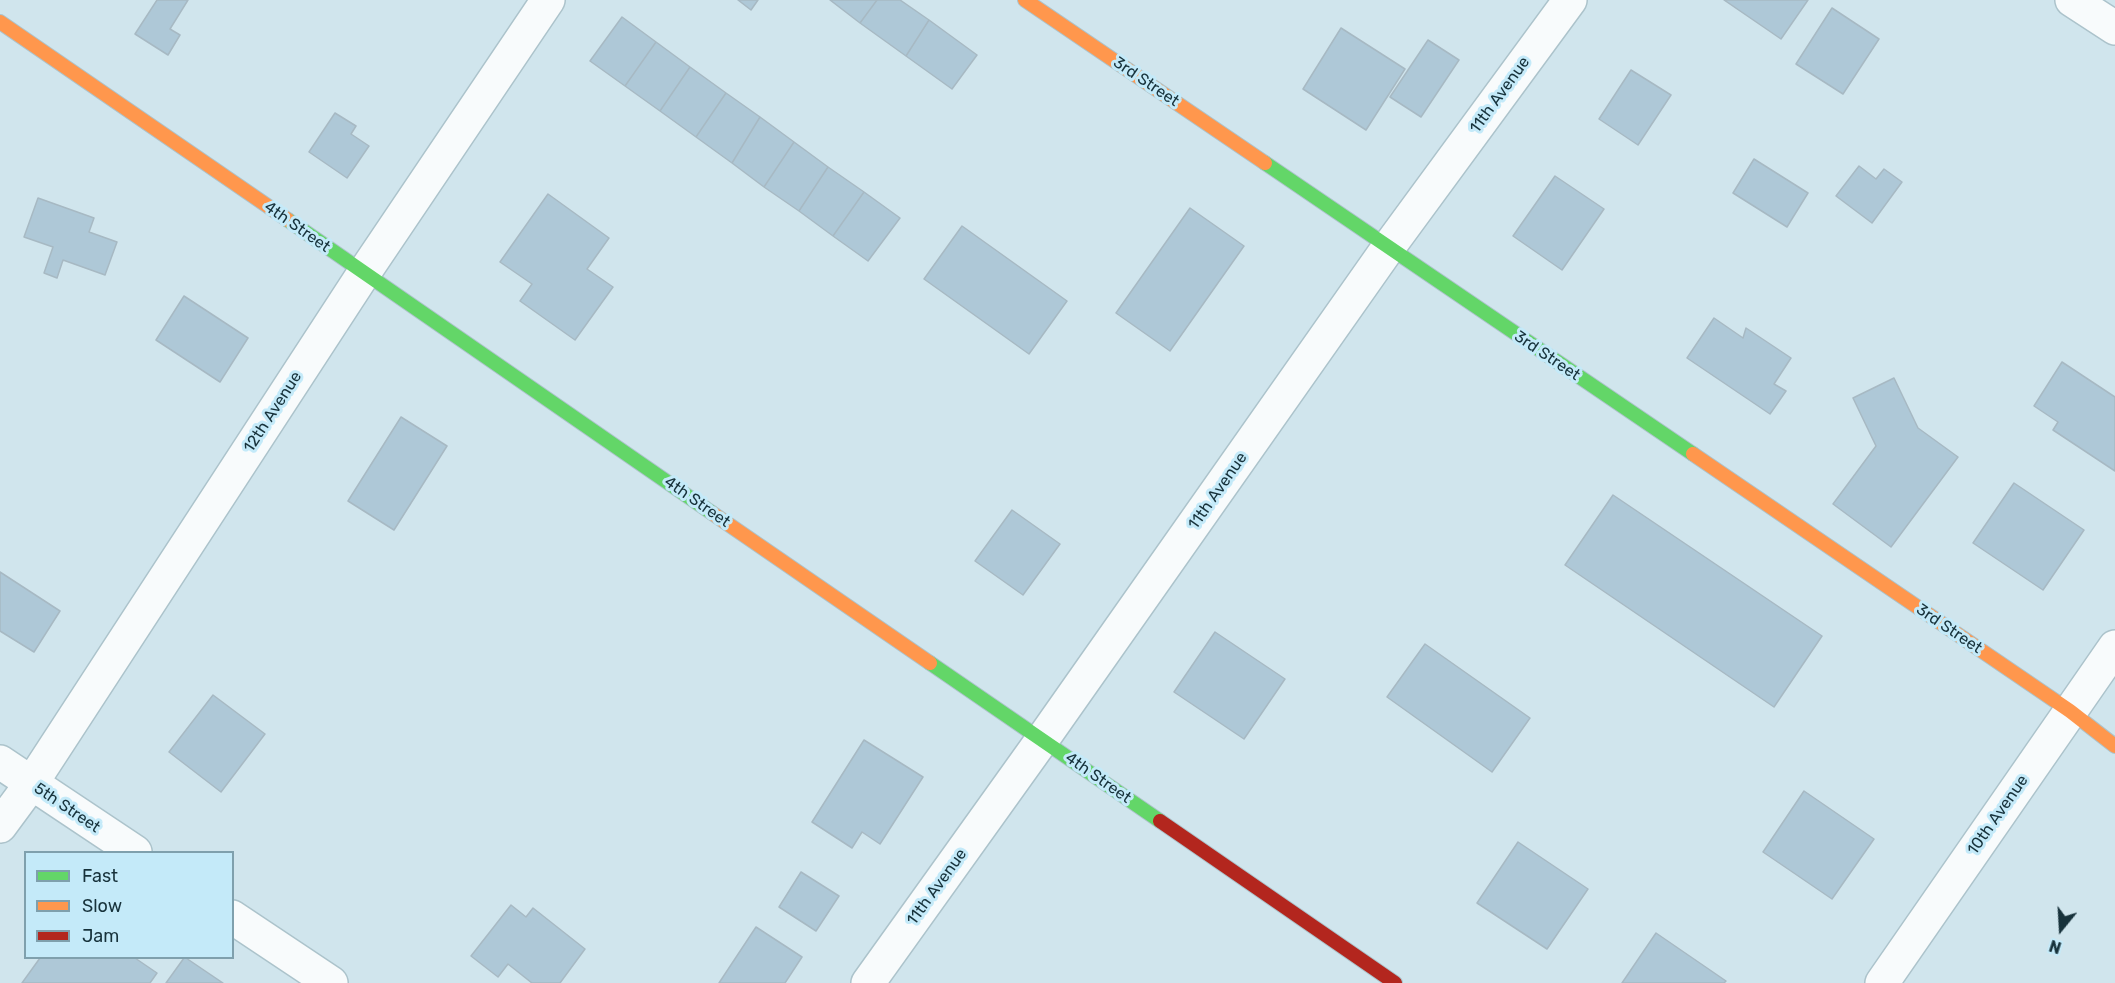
<!DOCTYPE html>
<html>
<head>
<meta charset="utf-8">
<style>
  body { margin:0 }
  #map { position:relative; width:2115px; height:983px; overflow:hidden; background:#d0e5ed; font-family:Rubik,sans-serif }
  canvas { display:block }
  .legend { position:absolute; left:24px; top:851px; width:210px; height:108px; box-sizing:border-box; background:#c4eaf9; border:2px solid #7fa0ad; margin:0; padding:8px 10px; list-style:none; font-size:18px; color:#17323b }
  .legend li { display:flex; align-items:center; gap:12px; height:30px }
  .legend b { width:30px; border:2px solid #7fa0ad }
  .north { position:absolute; left:2031px; top:899px; width:60px; height:60px; -webkit-text-stroke:4px #c4eaf9; paint-order:stroke; rotate:198deg; font-size:16px; font-weight:700; line-height:24px; text-align:center; color:#17323b }
  .north::after { content:''; display:block; margin:auto; width:21px; height:27px; background:#17323b; clip-path:polygon(50% 0,100% 100%,50% 72%,0 100%) }
</style>
</head>
<body>
<div id="map">
<canvas width="2115" height="983"></canvas>
<ul class="legend">
<li><b style="height:8px;background:#63d668"></b>Fast</li>
<li><b style="height:8px;background:#ff974d"></b>Slow</li>
<li><b style="height:8px;background:#b3261e"></b>Jam</li>
</ul>
<div class="north">N</div>
</div>
<script>
const context = document.querySelector('canvas').getContext('2d');
context.lineJoin = 'round';
function fill(path, color) { context.fillStyle = color; context.fill(path, 'evenodd'); }
function stroke(path, color, width, dash) { context.strokeStyle = color; context.lineWidth = width; context.lineCap = dash ? 'butt' : 'round'; context.setLineDash(dash || []); context.stroke(path); }
function write(font, color, halo, rows, align = 'center') {
  context.font = font + ' Rubik,sans-serif'; context.lineWidth = 6; context.setLineDash([]); context.textBaseline = 'middle'; context.strokeStyle = halo; context.fillStyle = color; for (const [text, x, y, turn = 0] of rows) {
    context.save(); context.translate(x, y); context.rotate((+turn || 0) * Math.PI / 180); context.textAlign = isNaN(turn) ? turn : align; if (halo) context.strokeText(text, 0, 0); context.fillText(text, 0, 0); context.restore();
  }
}
const building = new Path2D(`
  M 157,0 L 188,0 L 170,29 L 180,35 L 168,55 L 135,34 Z
  M 738,0 L 758,0 L 751,10 Z
  M 830,0 L 877,0 L 860,23 Z
  M 877,0 L 900,0 L 929,20 L 906,56 L 860,23 Z
  M 1724,0 L 1808,0 L 1781,39 Z
  M 1832,8 L 1879,39 L 1843,94 L 1796,64 Z
  M 622,17 L 656,42 L 625,86 L 590,61 Z
  M 929,20 L 977,55 L 952,89 L 906,56 Z
  M 1341,28 L 1405,69 L 1366,130 L 1303,89 Z
  M 1428,40 L 1459,60 L 1421,117 L 1390,97 Z
  M 656,42 L 690,67 L 660,111 L 625,86 Z
  M 690,67 L 726,93 L 696,137 L 660,111 Z
  M 1631,70 L 1671,95 L 1638,145 L 1599,119 Z
  M 726,93 L 760,117 L 732,163 L 696,137 Z
  M 335,113 L 356,126 L 351,134 L 369,146 L 347,178 L 309,152 Z
  M 760,117 L 794,142 L 764,187 L 732,163 Z
  M 794,142 L 828,167 L 799,211 L 764,187 Z
  M 1754,159 L 1808,193 L 1787,227 L 1733,193 Z
  M 1859,166 L 1876,179 L 1884,169 L 1902,182 L 1872,223 L 1836,196 Z
  M 828,167 L 864,192 L 833,236 L 799,211 Z
  M 1555,176 L 1604,209 L 1562,270 L 1513,236 Z
  M 864,192 L 900,218 L 868,261 L 833,236 Z
  M 548,194 L 609,238 L 587,269 L 613,287 L 575,340 L 520,301 L 532,284 L 500,262 Z
  M 38,198 L 94,218 L 89,232 L 117,242 L 105,275 L 63,260 L 57,278 L 44,273 L 53,247 L 24,237 Z
  M 1190,208 L 1244,246 L 1170,351 L 1116,313 Z
  M 962,226 L 1067,301 L 1029,354 L 924,279 Z
  M 184,296 L 248,338 L 220,382 L 156,340 Z
  M 1714,318 L 1743,338 L 1746,328 L 1791,358 L 1774,384 L 1786,391 L 1770,414 L 1687,358 Z
  M 2062,362 L 2115,397 L 2115,471 L 2053,430 L 2058,422 L 2034,406 Z
  M 1894,378 L 1918,428 L 1958,457 L 1891,547 L 1833,504 L 1876,446 L 1853,398 Z
  M 401,417 L 447,446 L 394,530 L 348,501 Z
  M 2014,483 L 2084,530 L 2043,590 L 1973,543 Z
  M 1613,495 L 1822,636 L 1774,707 L 1565,565 Z
  M 1012,510 L 1060,544 L 1023,595 L 975,561 Z
  M 0,572 L 60,611 L 34,652 L 0,631 Z
  M 1215,632 L 1285,679 L 1244,739 L 1174,692 Z
  M 1425,644 L 1530,718 L 1492,772 L 1387,697 Z
  M 213,695 L 265,734 L 221,792 L 169,752 Z
  M 864,740 L 923,777 L 880,844 L 862,832 L 852,848 L 812,822 Z
  M 1804,791 L 1874,839 L 1832,899 L 1763,852 Z
  M 1518,842 L 1588,889 L 1547,949 L 1477,903 Z
  M 801,872 L 839,896 L 816,931 L 779,907 Z
  M 511,905 L 526,917 L 533,908 L 585,949 L 560,983 L 532,983 L 508,964 L 498,977 L 471,956 Z
  M 756,927 L 802,957 L 785,983 L 719,983 Z
  M 1656,933 L 1726,981 L 1724,983 L 1622,983 Z
  M 40,958 L 135,958 L 157,973 L 150,983 L 22,983 Z
  M 184,958 L 186,958 L 223,983 L 166,983 Z`);
fill(building, '#aec8d7');
stroke(building, '#a7b9c3', 1.5);
const street = new Path2D(`
  M 2072,0 L 2115,28
  M 0,762 L 135,852
  M 0,826 L 31,784 L 364,273 L 548,0
  M 232,917 L 331,983
  M 868,983 L 1042,740 L 1388,248 L 1570,0
  M 1882,983 L 2115,647`);
const fast = new Path2D(`
  M 1265,163 L 1693,454
  M 288,220 L 712,513
  M 930,663 L 1160,821`);
const slow = new Path2D(`
  M 1025,0 L 1265,163
  M 0,22 L 288,220
  M 1693,454 L 2070,711 L 2115,746
  M 712,513 L 930,663`);
const jam = new Path2D(`
  M 1160,821 L 1395,983`);
stroke(street, '#acc3cb', 36);
stroke(fast, '#acc3cb', 16);
stroke(slow, '#acc3cb', 16);
stroke(jam, '#acc3cb', 16);
stroke(street, '#f8fbfc', 33);
stroke(fast, '#63d668', 14);
stroke(slow, '#ff974d', 14);
stroke(jam, '#b3261e', 14);
write('16px', '#17323b', '#c4eaf9', [
  ["3rd Street",1146,82,34],
  ["11th Avenue",1500,95,-54],
  ["4th Street",297,227,35],
  ["3rd Street",1547,356,34],
  ["12th Avenue",273,412,-57],
  ["11th Avenue",1218,491,-55],
  ["4th Street",697,502,35],
  ["3rd Street",1949,629,34],
  ["4th Street",1098,778,35],
  ["5th Street",67,808,34],
  ["10th Avenue",1998,815,-55],
  ["11th Avenue",937,887,-54]
]);
</script>
</body>
</html>
